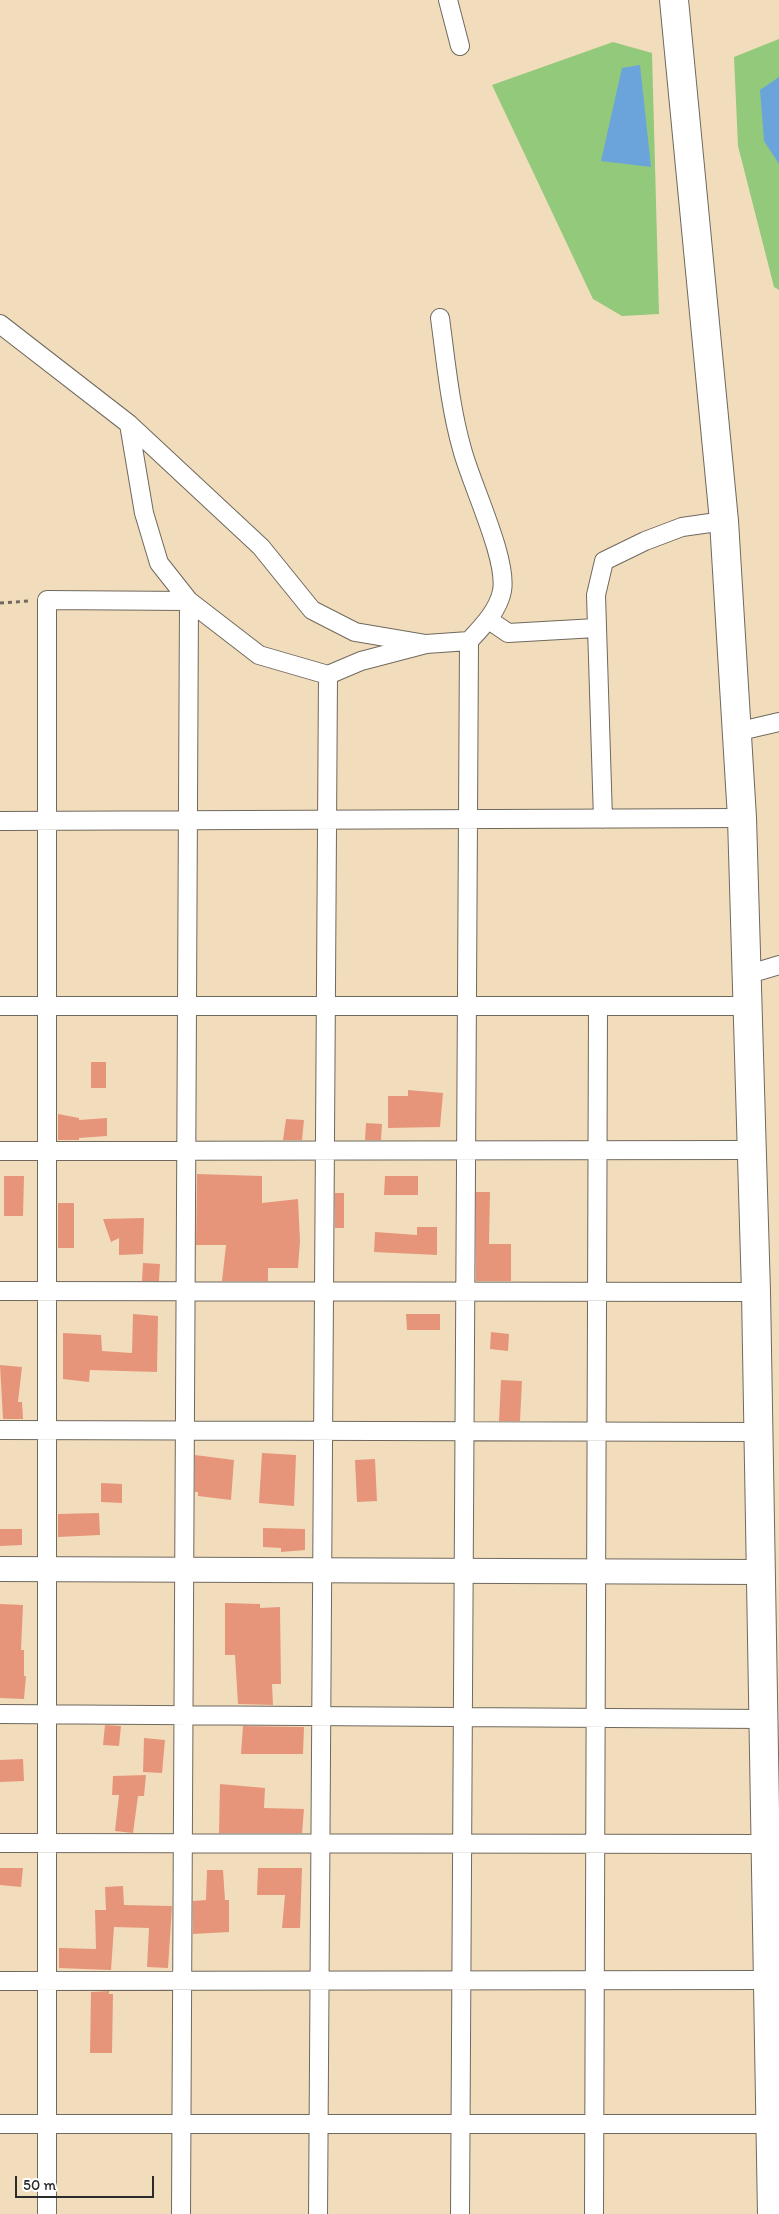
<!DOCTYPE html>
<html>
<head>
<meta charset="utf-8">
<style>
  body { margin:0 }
  #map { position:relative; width:779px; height:2214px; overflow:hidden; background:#f1ddbc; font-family:Itim,sans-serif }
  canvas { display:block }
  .scale { position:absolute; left:15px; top:2176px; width:139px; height:22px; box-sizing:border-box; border:2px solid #2b2b2b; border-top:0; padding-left:6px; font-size:15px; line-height:18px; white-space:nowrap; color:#2b2b2b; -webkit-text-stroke:4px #fff; paint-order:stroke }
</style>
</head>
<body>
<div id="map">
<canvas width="779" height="2214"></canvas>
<div class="scale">50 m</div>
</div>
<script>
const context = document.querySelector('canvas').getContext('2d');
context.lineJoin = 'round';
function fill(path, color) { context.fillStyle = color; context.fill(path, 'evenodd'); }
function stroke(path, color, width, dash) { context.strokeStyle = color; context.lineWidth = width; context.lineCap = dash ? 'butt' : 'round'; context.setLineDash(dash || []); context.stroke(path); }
fill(new Path2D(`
  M 779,39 L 779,290 L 774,287 L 738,146 L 734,57 Z
  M 613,42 L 652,53 L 659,314 L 622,316 L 593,299 L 492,85 Z`), '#93c97b');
fill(new Path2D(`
  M 640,65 L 651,167 L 601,161 L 622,68 Z
  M 779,77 L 779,164 L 764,141 L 760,90 Z`), '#6ba4da');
fill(new Path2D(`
  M 91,1062 L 106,1062 L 106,1088 L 91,1088 Z
  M 408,1090 L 443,1093 L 440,1127 L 388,1128 L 388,1096 L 408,1096 Z
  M 58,1114 L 79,1118 L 79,1120 L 107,1118 L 107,1136 L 79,1138 L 79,1140 L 58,1140 Z
  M 286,1119 L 304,1120 L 302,1140 L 283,1140 Z
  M 366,1123 L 382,1124 L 381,1140 L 365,1140 Z
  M 197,1174 L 262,1176 L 262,1203 L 298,1199 L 300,1241 L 298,1268 L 268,1268 L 268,1281 L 222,1281 L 226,1245 L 196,1245 Z
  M 4,1176 L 24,1176 L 23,1216 L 4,1216 Z
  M 385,1176 L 418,1176 L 418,1195 L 384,1195 Z
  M 476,1192 L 490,1192 L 489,1244 L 511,1244 L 511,1281 L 476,1281 Z
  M 335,1193 L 344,1193 L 344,1228 L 335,1228 Z
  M 58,1203 L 74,1203 L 74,1248 L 58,1248 Z
  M 144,1218 L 143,1254 L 119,1255 L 119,1238 L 111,1242 L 103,1219 Z
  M 417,1227 L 437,1227 L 437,1255 L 374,1252 L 375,1232 L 417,1235 Z
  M 143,1263 L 160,1264 L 159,1281 L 142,1281 Z
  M 133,1314 L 158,1316 L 157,1372 L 90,1370 L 89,1382 L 63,1379 L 63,1333 L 101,1335 L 102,1351 L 132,1353 Z
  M 406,1314 L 440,1314 L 440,1330 L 407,1330 Z
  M 491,1332 L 509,1334 L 508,1351 L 490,1349 Z
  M 0,1365 L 22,1367 L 18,1402 L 22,1402 L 23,1419 L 3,1419 Z
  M 501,1380 L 522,1381 L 520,1421 L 499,1421 Z
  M 262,1453 L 296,1455 L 294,1506 L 259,1503 Z
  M 195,1455 L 234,1460 L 231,1500 L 198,1496 L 198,1492 L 195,1492 Z
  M 375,1459 L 377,1501 L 357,1502 L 355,1460 Z
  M 101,1483 L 122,1484 L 122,1503 L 101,1502 Z
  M 99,1513 L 100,1535 L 58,1537 L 58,1514 Z
  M 263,1528 L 305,1529 L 305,1550 L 281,1552 L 281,1548 L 263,1547 Z
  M 0,1529 L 22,1529 L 22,1545 L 0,1546 Z
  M 225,1603 L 260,1604 L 260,1608 L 280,1607 L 281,1684 L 272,1684 L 273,1705 L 238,1704 L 235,1655 L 225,1655 Z
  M 0,1604 L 23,1605 L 21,1650 L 24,1650 L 24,1676 L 26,1676 L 24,1699 L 0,1698 Z
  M 105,1725 L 121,1726 L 119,1746 L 103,1745 Z
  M 243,1726 L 304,1727 L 303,1754 L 241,1754 Z
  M 144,1738 L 165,1740 L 162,1773 L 143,1772 Z
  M 23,1759 L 24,1781 L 0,1782 L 0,1760 Z
  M 146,1775 L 144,1796 L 138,1796 L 133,1833 L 115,1831 L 119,1795 L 112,1795 L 113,1776 Z
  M 220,1784 L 265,1788 L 264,1808 L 304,1809 L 302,1833 L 219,1833 Z
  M 0,1868 L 23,1868 L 21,1887 L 0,1885 Z
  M 258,1868 L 302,1868 L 300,1928 L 282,1928 L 285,1895 L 257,1895 Z
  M 207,1870 L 223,1870 L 225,1900 L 229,1900 L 229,1932 L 193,1934 L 193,1901 L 206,1900 Z
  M 123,1886 L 124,1905 L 172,1906 L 168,1968 L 147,1967 L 149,1928 L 114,1927 L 111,1970 L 59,1968 L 59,1948 L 96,1949 L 95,1910 L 106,1910 L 105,1887 Z
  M 109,1991 L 109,1994 L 113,1994 L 112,2053 L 90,2053 L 91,1992 Z`), '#e7957a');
const street = new Path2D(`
  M 448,0 L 460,46
  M 440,318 C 446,362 450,407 462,449 C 471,484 508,559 502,591 C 498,611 482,627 469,641 L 460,2214
  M 0,324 L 129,424 L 261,547 L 312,610 L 355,632 L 426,644 L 469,641
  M 129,424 L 144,513 L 159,563 L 189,601 L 181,2214
  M 489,620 L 508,633 L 596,628
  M 736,732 L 779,722
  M 603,819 L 596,595 L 604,561 L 645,541 L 682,527 L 724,521
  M 0,821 L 742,818
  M 746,975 L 779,965
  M 0,1006 L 747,1006
  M 0,1151 L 752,1150
  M 0,1291 L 756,1292
  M 0,1430 L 758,1432
  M 0,1714 L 764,1719
  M 0,1843 L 765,1844
  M 0,1981 L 768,1980
  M 0,2124 L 770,2124
  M 47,2214 L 47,600 L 189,601 L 259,655 L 328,675 L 361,661 L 426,644
  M 318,2214 L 328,675
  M 594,2214 L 598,1006`);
const secondary = new Path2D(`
  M 0,1569 L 761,1572`);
const primary = new Path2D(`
  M 674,0 L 724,521 L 742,818 L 756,1292 L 772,2214`);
stroke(street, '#70695e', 20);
stroke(secondary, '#70695e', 26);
stroke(primary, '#70695e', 30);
stroke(new Path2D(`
  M 0,603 L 29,601`), '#70695e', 3, [4, 4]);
stroke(street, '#fff', 18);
stroke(secondary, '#fff', 24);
stroke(primary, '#fff', 28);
</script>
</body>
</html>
